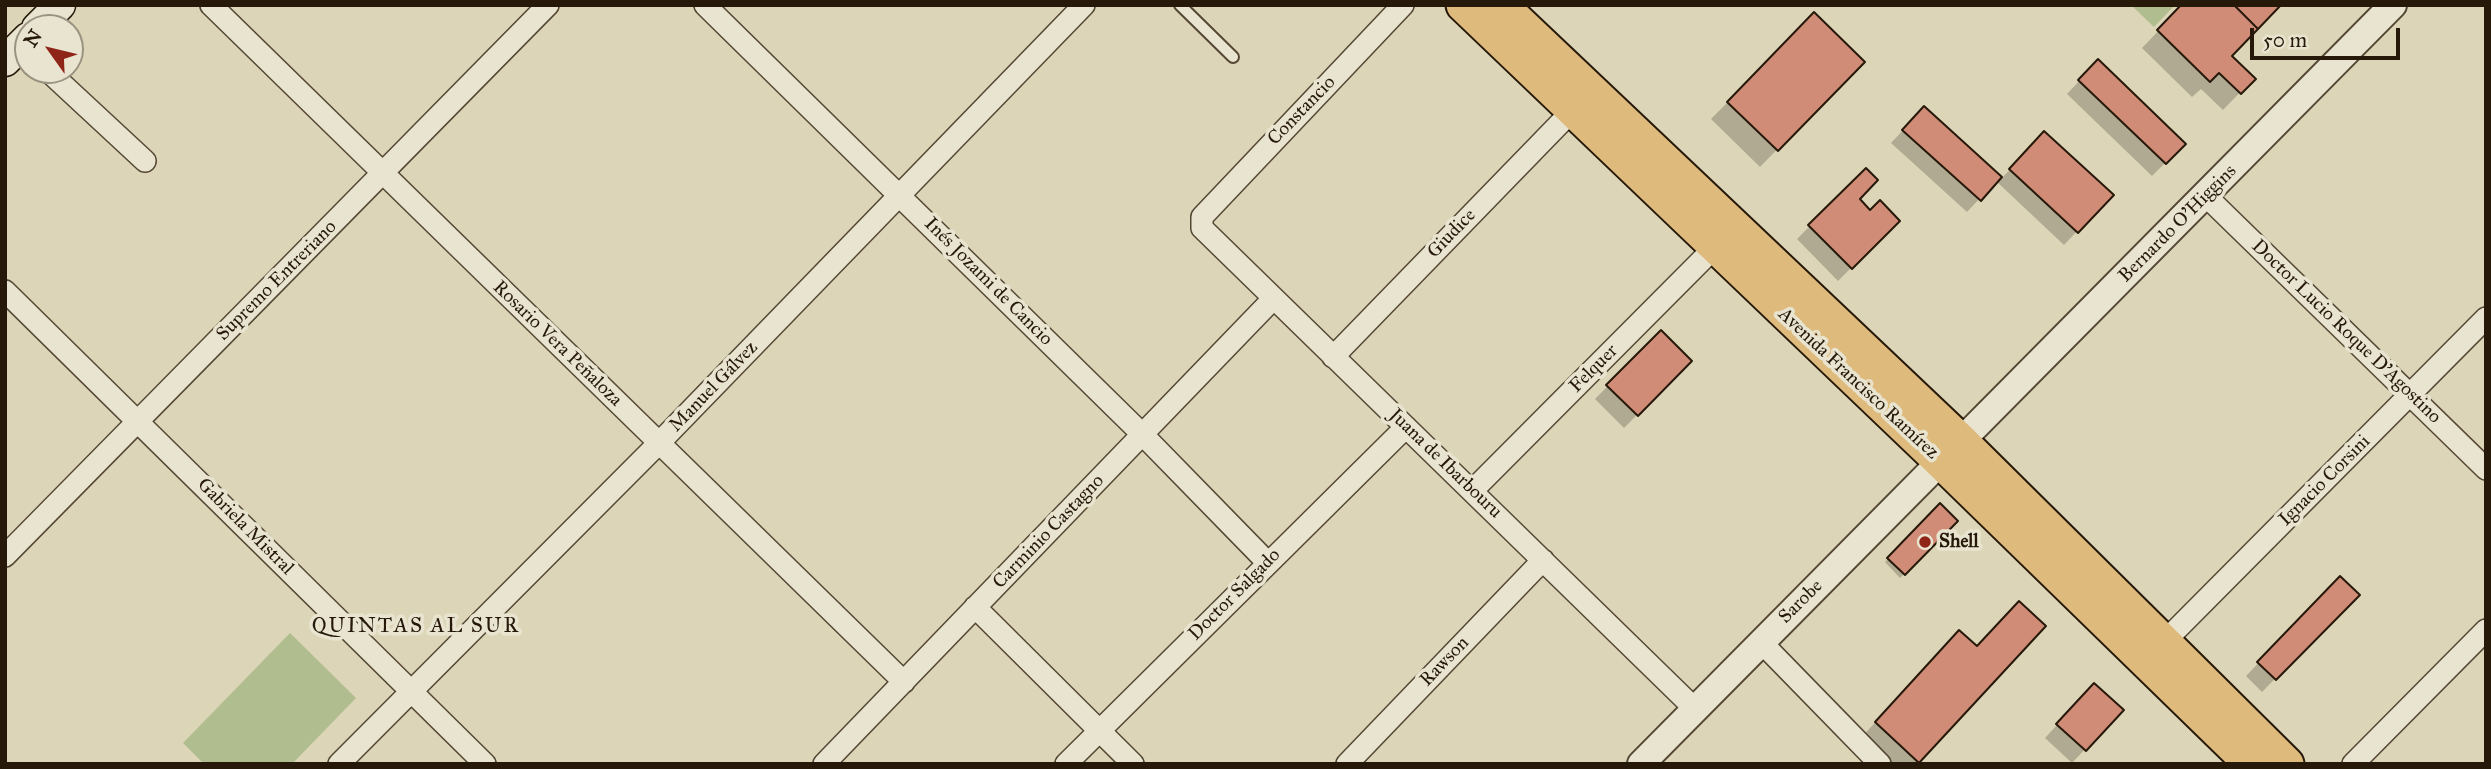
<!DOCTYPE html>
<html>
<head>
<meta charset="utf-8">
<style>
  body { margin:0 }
  #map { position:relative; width:2491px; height:769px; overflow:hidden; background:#ddd5b7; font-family:"IM FELL Great Primer",serif }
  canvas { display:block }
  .frame { position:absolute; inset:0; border:7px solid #26190a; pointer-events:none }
  .north { position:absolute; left:14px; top:14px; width:70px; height:70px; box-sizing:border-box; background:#e9e4d0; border:2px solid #9b9381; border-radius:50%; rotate:304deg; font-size:19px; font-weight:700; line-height:28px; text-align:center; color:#26190a }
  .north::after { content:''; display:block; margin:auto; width:24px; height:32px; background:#8f2418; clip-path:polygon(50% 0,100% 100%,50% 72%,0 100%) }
  .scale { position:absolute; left:2250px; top:28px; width:150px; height:32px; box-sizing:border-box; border:4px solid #26190a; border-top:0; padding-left:9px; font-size:21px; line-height:24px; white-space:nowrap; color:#26190a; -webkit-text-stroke:5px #e9e4d0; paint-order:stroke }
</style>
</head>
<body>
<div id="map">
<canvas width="2491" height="769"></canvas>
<div class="frame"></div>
<div class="north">N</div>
<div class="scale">50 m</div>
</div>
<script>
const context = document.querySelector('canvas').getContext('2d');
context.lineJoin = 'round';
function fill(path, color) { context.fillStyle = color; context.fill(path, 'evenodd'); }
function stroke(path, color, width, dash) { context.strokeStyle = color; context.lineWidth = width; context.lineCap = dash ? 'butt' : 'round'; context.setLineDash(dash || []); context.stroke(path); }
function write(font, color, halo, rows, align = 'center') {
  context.font = font + ' "IM FELL Great Primer",serif'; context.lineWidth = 7; context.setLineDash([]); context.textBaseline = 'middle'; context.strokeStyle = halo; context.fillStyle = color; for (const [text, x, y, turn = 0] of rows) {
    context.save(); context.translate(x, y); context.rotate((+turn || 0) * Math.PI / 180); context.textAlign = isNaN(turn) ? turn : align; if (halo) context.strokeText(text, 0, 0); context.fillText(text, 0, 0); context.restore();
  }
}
fill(new Path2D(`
  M 2131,5 L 2175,5 L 2154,27 Z
  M 290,633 L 356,698 L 292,764 L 204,764 L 183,743 Z`), '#b0bd8e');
fill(new Path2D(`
  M 2183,5 L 2253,79 L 2223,110 L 2201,89 L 2192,97 L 2142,48 Z
  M 1814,15 L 1862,62 L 1760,167 L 1711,119 Z
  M 2098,61 L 2184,144 L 2152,176 L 2067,94 Z
  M 1924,108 L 2002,178 L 2032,146 L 2111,195 L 2064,245 L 1996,181 L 1967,212 L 1891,143 Z
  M 1866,170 L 1857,199 L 1870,212 L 1898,221 L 1838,281 L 1797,239 Z
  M 1661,332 L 1690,361 L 1624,428 L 1595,399 Z
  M 1940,506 L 1956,521 L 1900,578 L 1885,562 Z
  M 2340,578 L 2357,595 L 2262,692 L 2246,676 Z
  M 2043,626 L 1915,764 L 1885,764 L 1859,740 L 1943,649 L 1976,648 Z
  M 2082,698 L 2121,711 L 2072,763 L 2045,738 Z`), '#0003');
const building = new Path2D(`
  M 2181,5 L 2234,5 L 2258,29 L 2232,56 L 2256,79 L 2241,94 L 2219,73 L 2210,82 L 2157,30 Z
  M 2234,5 L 2281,5 L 2258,29 Z
  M 1814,12 L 1865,62 L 1778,151 L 1727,102 Z
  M 2098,59 L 2186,144 L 2166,164 L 2078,80 Z
  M 1924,106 L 2002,177 L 1981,201 L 1902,130 Z
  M 2044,131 L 2114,195 L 2078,233 L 2009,169 Z
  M 1866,168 L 1878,180 L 1860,199 L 1870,210 L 1880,200 L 1900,221 L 1852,269 L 1808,225 Z
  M 1661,330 L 1692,361 L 1638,416 L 1606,385 Z
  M 1940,503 L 1958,521 L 1905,575 L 1887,558 Z
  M 2340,576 L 2360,595 L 2276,680 L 2257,662 Z
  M 2019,601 L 2046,626 L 1919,763 L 1875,722 L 1959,630 L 1977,646 Z
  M 2094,683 L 2124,710 L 2086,751 L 2056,724 Z`);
fill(building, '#d18c77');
stroke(building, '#26190a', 2);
const service = new Path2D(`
  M 1180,5 L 1233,57`);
const minor = new Path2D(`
  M 211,5 L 904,682
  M 705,5 L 1143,435 L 1267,562
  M 1403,5 L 1202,217 L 1202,228 L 1695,709
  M 47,70 L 145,161
  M 2206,196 L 2486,469
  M 5,291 L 485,764
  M 1333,357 L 1571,112
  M 1473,490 L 1714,248
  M 5,556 L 548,5
  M 975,607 L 1133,764
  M 1761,642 L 1880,764
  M 2163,643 L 2486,318
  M 339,764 L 659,443 L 1084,5
  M 824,764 L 1272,300
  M 1066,764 L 1406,427
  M 1347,764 L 1543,560
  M 2353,764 L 2486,630`);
const tertiary = new Path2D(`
  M 1641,764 L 2393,5`);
const secondary = new Path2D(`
  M 37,28 L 60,5
  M 5,61 L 28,38`);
const primary = new Path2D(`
  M 1463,5 L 1940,461 L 2251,764
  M 1501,5 L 1960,440 L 2287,764`);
stroke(service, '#544835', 14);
stroke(minor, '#544835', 24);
stroke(tertiary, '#544835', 30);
stroke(secondary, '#26190a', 33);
stroke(primary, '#26190a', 37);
stroke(service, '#e9e4d0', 10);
stroke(minor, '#e9e4d0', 21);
stroke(tertiary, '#e9e4d0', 26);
stroke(secondary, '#e9e4d0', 30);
stroke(primary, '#deba7c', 33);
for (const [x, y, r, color] of [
  [1925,542,7,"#8f2418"]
]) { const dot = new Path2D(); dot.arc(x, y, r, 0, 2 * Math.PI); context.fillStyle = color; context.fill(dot); stroke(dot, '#e9e4d0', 2.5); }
write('19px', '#26190a', '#e9e4d0', [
  ["Constancio",1302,111,-46],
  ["Bernardo O'Higgins",2178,224,-45],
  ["Giudice",1452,234,-46],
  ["Supremo Entreriano",277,281,-45],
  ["Inés Jozami de Cancio",988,282,45],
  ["Doctor Lucio Roque D’Agostino",2346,332,44],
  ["Rosario Vera Peñaloza",557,344,44],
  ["Felquer",1594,369,-45],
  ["Avenida Francisco Ramírez",1858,384,43],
  ["Manuel Gálvez",714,387,-46],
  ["Juana de Ibarbouru",1445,464,44],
  ["Ignacio Corsini",2325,481,-45],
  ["Gabriela Mistral",245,527,45],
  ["Carminio Castagno",1049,532,-46],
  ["Doctor Salgado",1235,595,-45],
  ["Sarobe",1801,602,-45],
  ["Rawson",1445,662,-46]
]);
write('bold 19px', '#26190a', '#e9e4d0', [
  ["Shell",1939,542]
], 'left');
context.letterSpacing = '2px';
write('21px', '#26190a', '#e9e4d0', [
  ["QUINTAS AL SUR",416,627]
]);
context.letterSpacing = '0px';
</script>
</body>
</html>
